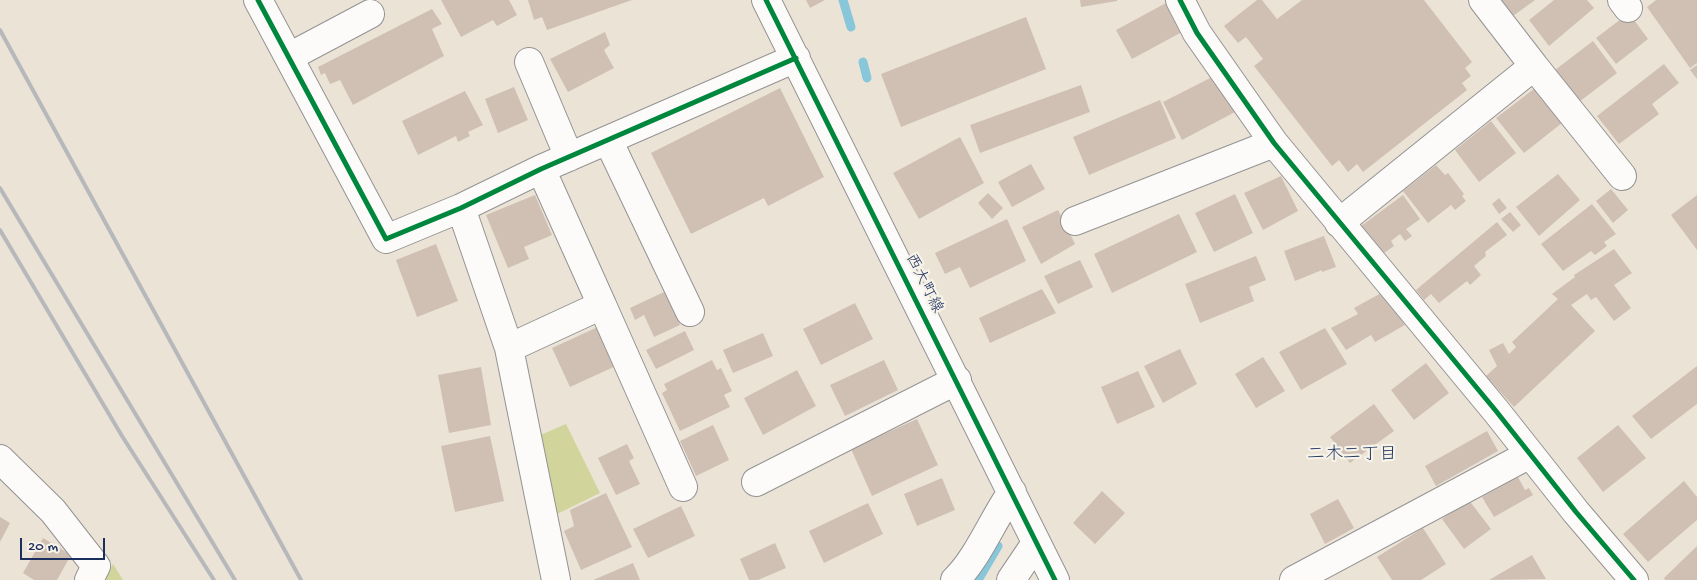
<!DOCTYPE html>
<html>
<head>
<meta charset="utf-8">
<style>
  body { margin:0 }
  #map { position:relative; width:1697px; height:580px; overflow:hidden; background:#ebe3d6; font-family:"Gochi Hand",sans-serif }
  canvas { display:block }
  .scale { position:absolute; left:20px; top:538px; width:85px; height:22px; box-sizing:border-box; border:2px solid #1b2f5e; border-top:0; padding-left:6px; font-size:15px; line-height:18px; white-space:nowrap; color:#1b2f5e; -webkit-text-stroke:4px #f7f3e8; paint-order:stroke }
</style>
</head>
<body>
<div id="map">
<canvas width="1697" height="580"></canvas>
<div class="scale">20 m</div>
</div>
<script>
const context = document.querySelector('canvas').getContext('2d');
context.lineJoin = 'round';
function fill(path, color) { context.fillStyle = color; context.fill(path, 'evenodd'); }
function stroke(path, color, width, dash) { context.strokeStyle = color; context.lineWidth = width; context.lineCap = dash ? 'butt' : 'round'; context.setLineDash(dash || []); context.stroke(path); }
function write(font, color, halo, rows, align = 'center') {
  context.font = font + ' "Gochi Hand","Klee One",sans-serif'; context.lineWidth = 4.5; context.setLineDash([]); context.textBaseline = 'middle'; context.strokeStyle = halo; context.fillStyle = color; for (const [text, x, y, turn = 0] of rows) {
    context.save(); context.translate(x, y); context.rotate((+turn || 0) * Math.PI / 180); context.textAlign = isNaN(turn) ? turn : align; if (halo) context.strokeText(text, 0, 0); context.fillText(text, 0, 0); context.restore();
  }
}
fill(new Path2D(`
  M 566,424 L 600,493 L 549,518 L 536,437 Z
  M 113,564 L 123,580 L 104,580 Z`), '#d1d59c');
stroke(new Path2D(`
  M 843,0 L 851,27
  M 863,62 L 867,78
  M 978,580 L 998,546`), '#88c6da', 9);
fill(new Path2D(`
  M 441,0 L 509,0 L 517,15 L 497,26 L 493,20 L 461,37 Z
  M 528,0 L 632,0 L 547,30 L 542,17 L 534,20 Z
  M 806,0 L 825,0 L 810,8 Z
  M 1080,0 L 1117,0 L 1117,1 L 1081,7 Z
  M 1257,0 L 1262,0 L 1277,19 L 1302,0 L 1424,0 L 1472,62 L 1465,68 L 1471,76 L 1462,83 L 1467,90 L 1363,172 L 1357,164 L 1348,172 L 1339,160 L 1332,166 L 1254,66 L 1263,59 L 1246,37 L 1238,43 L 1224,26 Z
  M 1501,0 L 1535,0 L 1513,16 Z
  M 1554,0 L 1587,0 L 1594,8 L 1549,46 L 1529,20 Z
  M 1656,0 L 1697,0 L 1697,63 L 1690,68 L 1647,7 Z
  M 1166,3 L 1182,32 L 1132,59 L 1116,30 Z
  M 432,9 L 442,24 L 432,29 L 444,56 L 353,105 L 340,80 L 330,84 L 325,73 L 321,75 L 318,67 Z
  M 1629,13 L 1648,39 L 1616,64 L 1596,38 Z
  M 1026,17 L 1046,69 L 901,127 L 881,74 Z
  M 605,32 L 610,45 L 604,50 L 614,68 L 568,92 L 550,59 Z
  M 1593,41 L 1617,73 L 1579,102 L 1555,70 Z
  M 1664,64 L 1679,83 L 1652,104 L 1659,114 L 1619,144 L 1597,116 Z
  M 1697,65 L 1697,79 L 1690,70 Z
  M 1216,75 L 1235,112 L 1182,140 L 1163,102 Z
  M 1081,85 L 1090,112 L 980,153 L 970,125 Z
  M 514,87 L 528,120 L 498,133 L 485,99 Z
  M 780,88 L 824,177 L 768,206 L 764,198 L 691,234 L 651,153 Z
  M 1535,88 L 1562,123 L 1524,153 L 1496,118 Z
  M 465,91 L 483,125 L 468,132 L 470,136 L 458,142 L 456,136 L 418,155 L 402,121 Z
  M 1160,100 L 1176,138 L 1089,175 L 1073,137 Z
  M 1491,121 L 1516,153 L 1479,182 L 1455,150 Z
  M 960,137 L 984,183 L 919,219 L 893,173 Z
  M 1031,164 L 1045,189 L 1012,207 L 998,182 Z
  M 1436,165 L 1445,175 L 1448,173 L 1464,194 L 1462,196 L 1466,201 L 1455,210 L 1451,205 L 1428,223 L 1403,191 Z
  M 1558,174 L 1580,200 L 1539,236 L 1516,207 Z
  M 1281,176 L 1298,211 L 1263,230 L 1244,193 Z
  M 1611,189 L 1628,210 L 1613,223 L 1596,201 Z
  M 988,193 L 1003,208 L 992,219 L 978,203 Z
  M 1235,194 L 1253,233 L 1214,252 L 1195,213 Z
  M 535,195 L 552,235 L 524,247 L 529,259 L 508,268 L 486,215 Z
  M 1403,195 L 1420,219 L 1406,229 L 1412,236 L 1405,241 L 1400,234 L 1391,241 L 1394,246 L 1384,253 L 1361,226 Z
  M 1697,195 L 1697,250 L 1671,215 Z
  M 1499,198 L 1507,208 L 1499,214 L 1492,204 Z
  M 1592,204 L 1616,234 L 1604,242 L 1607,246 L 1595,255 L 1591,251 L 1563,271 L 1541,244 Z
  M 1058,210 L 1075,244 L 1041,264 L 1022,227 Z
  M 1510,212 L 1521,225 L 1513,232 L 1501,219 Z
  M 1179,214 L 1197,252 L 1112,293 L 1094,254 Z
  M 1007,219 L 1026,261 L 970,288 L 960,267 L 945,274 L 935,253 Z
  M 1497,222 L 1507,235 L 1485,252 L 1486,256 L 1474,266 L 1481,275 L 1470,285 L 1467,281 L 1439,303 L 1431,294 L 1424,300 L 1416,290 Z
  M 1324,236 L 1336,267 L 1322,272 L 1322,270 L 1295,281 L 1284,251 Z
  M 436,244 L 458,301 L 417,317 L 396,260 Z
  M 1614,249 L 1632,273 L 1614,285 L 1631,308 L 1614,321 L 1596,297 L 1591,300 L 1587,294 L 1571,305 L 1595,331 L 1514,407 L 1486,376 L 1497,366 L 1489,350 L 1503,343 L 1509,354 L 1516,347 L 1512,342 L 1558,299 L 1552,294 L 1575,277 L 1574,275 Z
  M 1256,256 L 1266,280 L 1249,287 L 1254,301 L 1200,323 L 1185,284 Z
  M 1080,260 L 1093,287 L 1058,304 L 1044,276 Z
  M 1042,289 L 1056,313 L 990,343 L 979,318 Z
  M 664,292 L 680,325 L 654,337 L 644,315 L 635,320 L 630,308 Z
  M 1383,292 L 1405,325 L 1375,342 L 1371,335 L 1346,350 L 1331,328 L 1358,314 L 1354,308 Z
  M 855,303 L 873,339 L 821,365 L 803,329 Z
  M 600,326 L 618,365 L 570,387 L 552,348 Z
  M 1325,328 L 1347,364 L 1301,390 L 1279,352 Z
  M 685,331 L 694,350 L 656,369 L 646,350 Z
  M 763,333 L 773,356 L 733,373 L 723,350 Z
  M 1180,349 L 1197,384 L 1163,403 L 1144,366 Z
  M 1263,357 L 1285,391 L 1256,408 L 1235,374 Z
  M 712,360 L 717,370 L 721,368 L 732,391 L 724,395 L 730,407 L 680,431 L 662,393 L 667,390 L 664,384 Z
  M 884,360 L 898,390 L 845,416 L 830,385 Z
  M 1426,363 L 1449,393 L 1414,420 L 1391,390 Z
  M 1697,366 L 1697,404 L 1651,439 L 1632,416 Z
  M 481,367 L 491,425 L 449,433 L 438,375 Z
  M 797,370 L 816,406 L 763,435 L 744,398 Z
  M 1138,371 L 1155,407 L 1117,424 L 1101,387 Z
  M 1374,404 L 1394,431 L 1350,463 L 1330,437 Z
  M 917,419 L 938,465 L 872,496 L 851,449 Z
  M 713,425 L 729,460 L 696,476 L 680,441 Z
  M 1618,425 L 1646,458 L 1603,492 L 1577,458 Z
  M 1487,431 L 1498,451 L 1436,486 L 1425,466 Z
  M 490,436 L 504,501 L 455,512 L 441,446 Z
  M 627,444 L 634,458 L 629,461 L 640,484 L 616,495 L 598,458 Z
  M 1518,477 L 1525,490 L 1529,488 L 1533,495 L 1494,517 L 1482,497 Z
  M 942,478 L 955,510 L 917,526 L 904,494 Z
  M 1684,481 L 1697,497 L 1697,520 L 1648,562 L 1623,534 Z
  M 1102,491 L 1125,513 L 1095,544 L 1073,523 Z
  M 606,493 L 632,547 L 581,570 L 564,531 L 574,526 L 570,510 Z
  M 1338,499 L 1354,528 L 1325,544 L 1310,514 Z
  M 1468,499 L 1491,529 L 1464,549 L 1442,519 Z
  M 868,503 L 883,534 L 824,563 L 809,531 Z
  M 681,506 L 695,536 L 648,558 L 633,529 Z
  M 0,517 L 10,523 L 0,542 Z
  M 1423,528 L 1446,564 L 1421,580 L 1392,580 L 1377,557 Z
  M 43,538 L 71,555 L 57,580 L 34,580 L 23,573 Z
  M 775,543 L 786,568 L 758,580 L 749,580 L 740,559 Z
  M 1697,546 L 1697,580 L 1665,580 L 1664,578 Z
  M 1532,555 L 1546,579 L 1489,580 Z
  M 633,563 L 640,580 L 593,580 Z`), '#d0c0b4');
const minor = new Path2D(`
  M 258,0 L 386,239 L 461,208 L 541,169 L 796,58
  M 766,0 L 1055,580
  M 1180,0 L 1197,33 L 1274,143 L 1496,411 L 1576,512 L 1634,580
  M 1622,0 L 1628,8
  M 289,57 L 370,14
  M 529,62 L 569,157
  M 1534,66 L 1622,176
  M 608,140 L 690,312
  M 461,208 L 509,348 L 556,580
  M 1075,221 L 1274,143
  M 1339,223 L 1534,66 L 1483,0
  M 602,305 L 683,487
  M 509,348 L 602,305 L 541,169
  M 0,459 L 53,511 L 96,566 L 89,580
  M 756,482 L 957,380
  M 955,580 C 978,558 993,519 1012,492
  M 1011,580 L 1036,543
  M 1294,580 L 1530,454`);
stroke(minor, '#949394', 30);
stroke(minor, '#fcfbf9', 28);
stroke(new Path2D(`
  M 0,30 L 301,580
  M 0,188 L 235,580
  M 0,230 L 122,436 L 214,580`), '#b6b8bb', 4);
stroke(new Path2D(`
  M 258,0 L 386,239 L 461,208 L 541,169 L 796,58
  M 766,0 L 1055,580
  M 1180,0 L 1197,33 L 1274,143 L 1496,411 L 1576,512 L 1634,580`), '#00873e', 5);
write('16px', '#1b2f5e', '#f7f3e8', [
  ["西大町線",923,284,63]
]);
write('18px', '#1b2f5e', '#f7f3e8', [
  ["二木二丁目",1352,456]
]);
</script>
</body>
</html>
